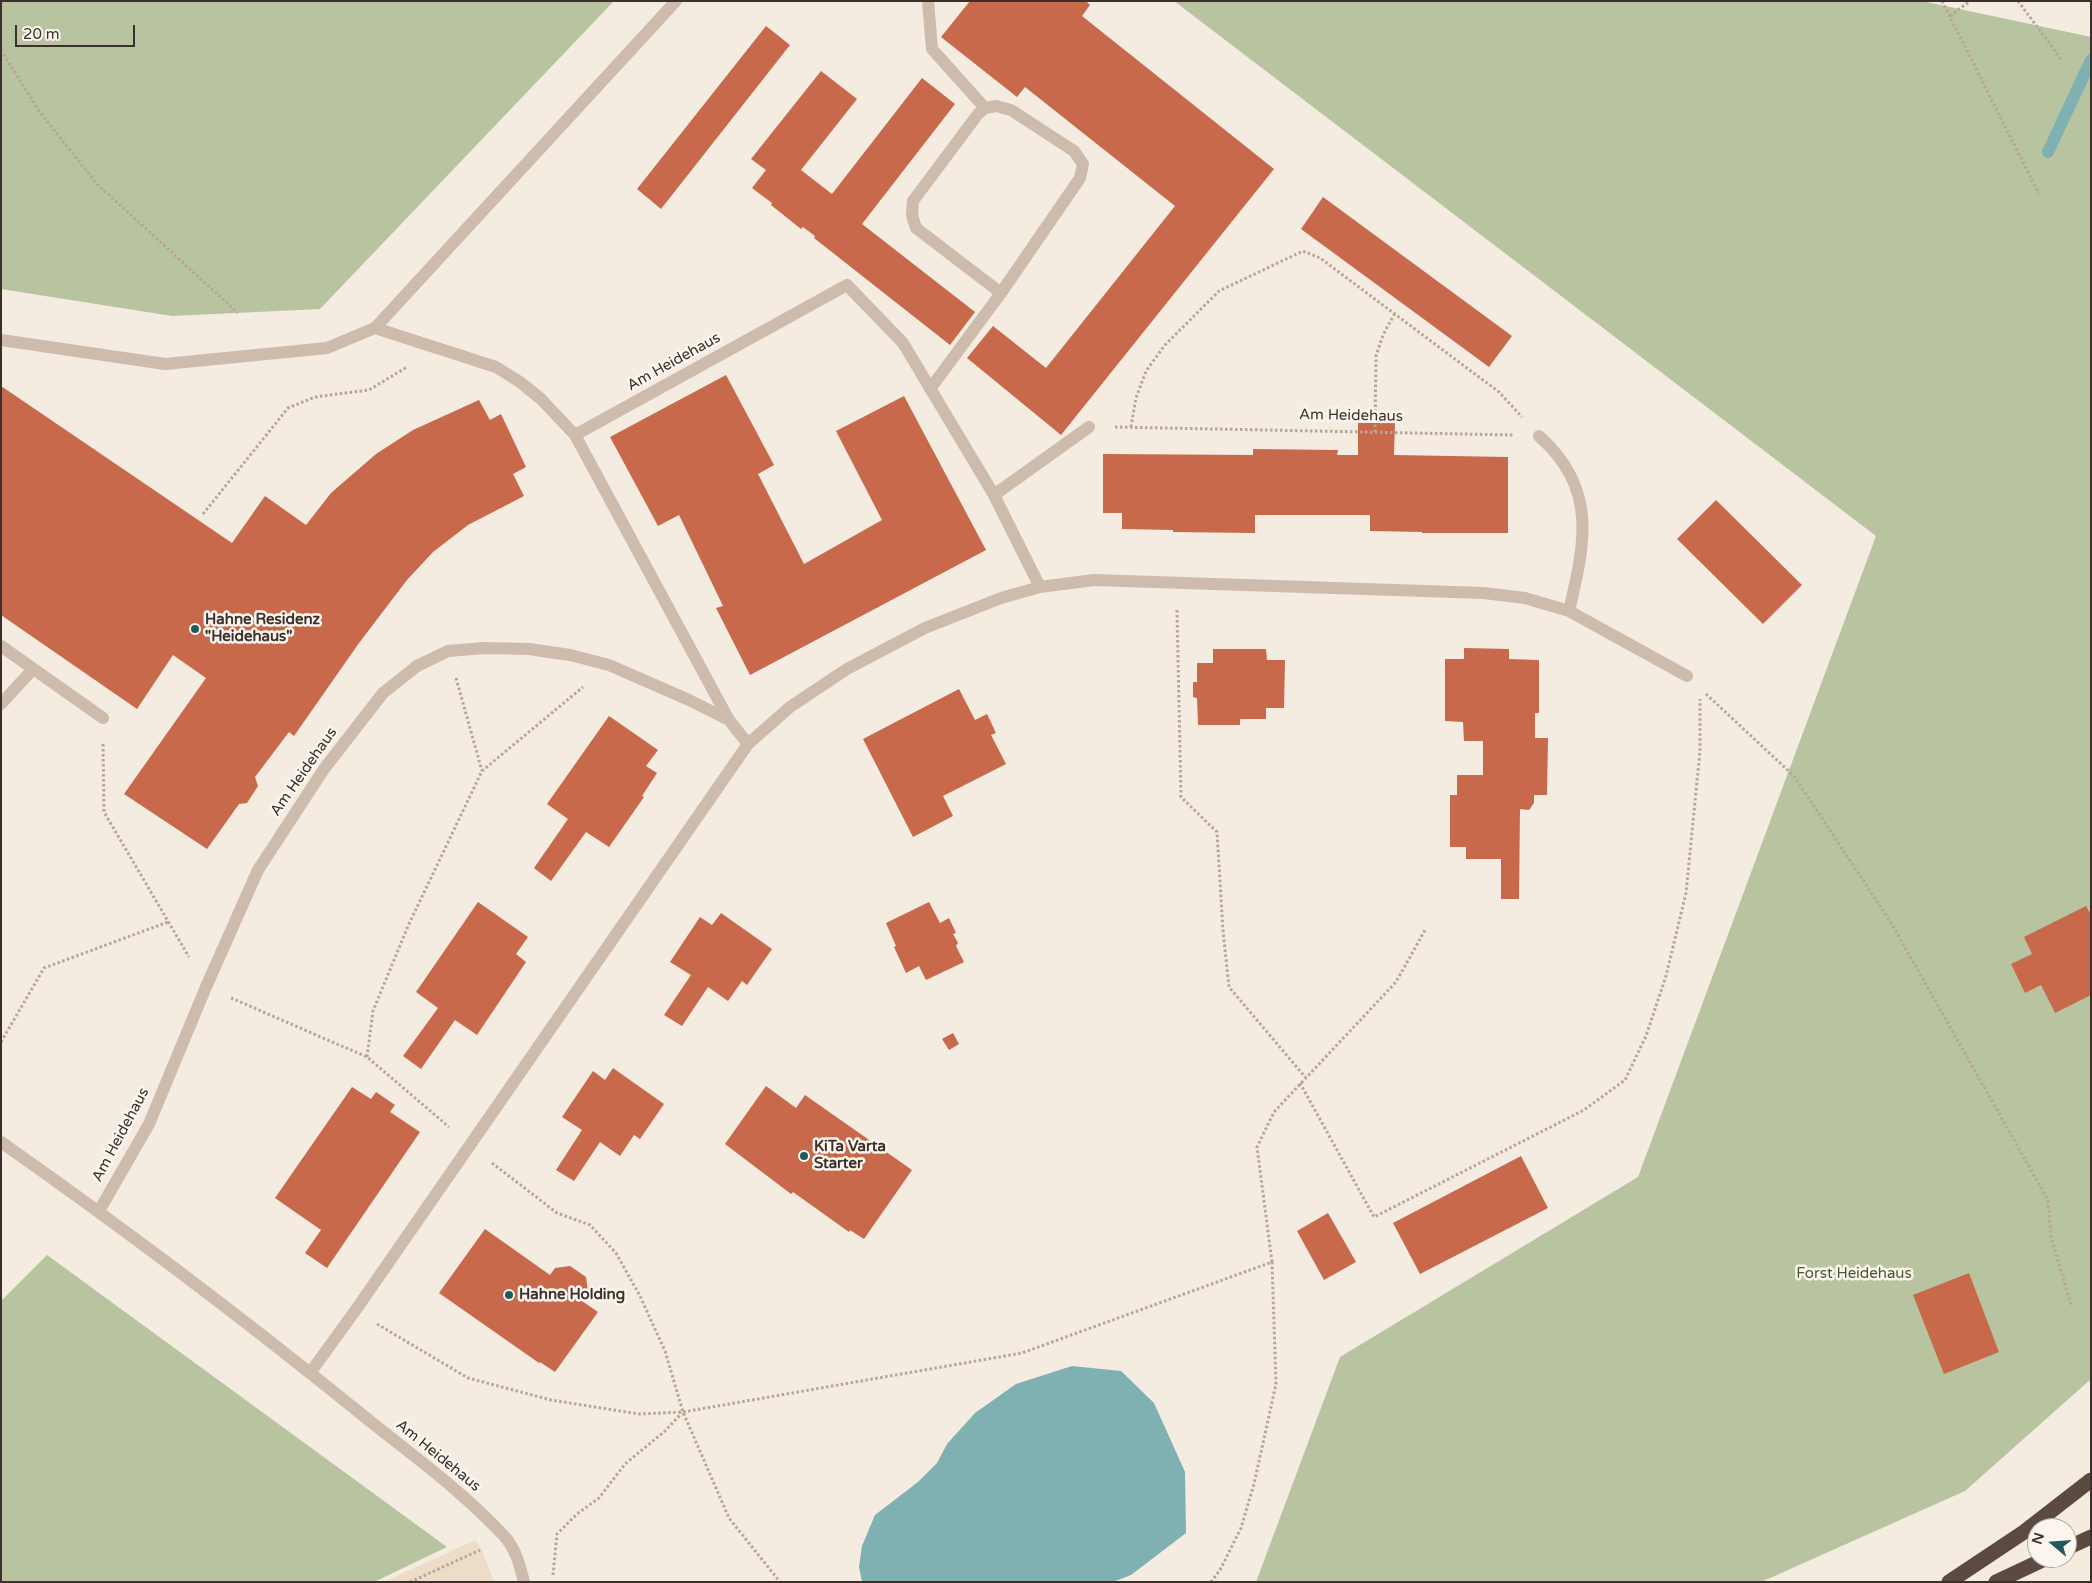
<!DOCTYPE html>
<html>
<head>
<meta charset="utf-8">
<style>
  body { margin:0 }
  #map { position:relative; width:2092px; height:1583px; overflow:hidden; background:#f4ebe1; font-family:"Varela Round",sans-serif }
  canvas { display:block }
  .frame { position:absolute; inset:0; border:2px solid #3b302b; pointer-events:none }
  .north { position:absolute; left:2027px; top:1518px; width:50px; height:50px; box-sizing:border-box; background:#fbf5ee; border:1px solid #aea6a0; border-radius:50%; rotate:288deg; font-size:14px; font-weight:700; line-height:20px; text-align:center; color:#3b302b }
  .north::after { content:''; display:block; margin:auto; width:18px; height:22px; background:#1f5a5e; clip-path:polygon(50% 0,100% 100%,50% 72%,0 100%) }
  .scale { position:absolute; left:15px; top:25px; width:120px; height:22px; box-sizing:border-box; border:2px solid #3b302b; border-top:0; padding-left:6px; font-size:15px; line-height:18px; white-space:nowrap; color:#3b302b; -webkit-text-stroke:4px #fbf5ee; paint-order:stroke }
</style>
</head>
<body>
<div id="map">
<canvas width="2092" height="1583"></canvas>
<div class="frame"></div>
<div class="north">N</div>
<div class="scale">20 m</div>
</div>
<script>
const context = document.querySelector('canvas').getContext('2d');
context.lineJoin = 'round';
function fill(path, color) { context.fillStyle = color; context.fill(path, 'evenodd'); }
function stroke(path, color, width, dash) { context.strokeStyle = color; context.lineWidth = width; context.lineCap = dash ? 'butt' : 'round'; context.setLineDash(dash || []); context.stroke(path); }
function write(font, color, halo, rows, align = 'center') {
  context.font = font + ' "Varela Round",sans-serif'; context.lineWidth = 5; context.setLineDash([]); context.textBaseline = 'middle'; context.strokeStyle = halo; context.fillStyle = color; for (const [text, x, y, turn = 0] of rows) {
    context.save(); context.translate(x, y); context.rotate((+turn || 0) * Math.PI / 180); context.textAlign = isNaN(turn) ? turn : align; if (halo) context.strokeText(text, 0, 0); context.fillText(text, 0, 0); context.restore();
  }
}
fill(new Path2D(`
  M 1,1 L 614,1 L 320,309 L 172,316 L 1,289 Z
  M 1174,1 L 1922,1 L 2091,37 L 2091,1379 L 1965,1491 L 1761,1582 L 1256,1582 L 1340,1357 L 1638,1177 L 1876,536 Z
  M 47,1255 L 447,1547 L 374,1582 L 1,1582 L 1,1301 Z`), '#b8c4a0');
fill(new Path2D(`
  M 475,1540 L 482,1550 L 494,1582 L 384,1582 Z`), '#ecdcc8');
fill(new Path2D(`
  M 1072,1366 L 1121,1371 L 1154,1403 L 1185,1472 L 1186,1533 L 1131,1575 L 1113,1582 L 862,1582 L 859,1567 L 862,1546 L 875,1515 L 918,1482 L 937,1463 L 947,1444 L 975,1413 L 1016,1384 Z`), '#7fb0b2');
stroke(new Path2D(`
  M 2048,152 L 2091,60`), '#7fb0b2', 12);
fill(new Path2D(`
  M 970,1 L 1086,1 L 1090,5 L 1082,16 L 1274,169 L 1061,435 L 967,358 L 993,326 L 1046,368 L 1175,206 L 1025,87 L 1017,97 L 941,37 Z
  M 766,26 L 790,45 L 661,209 L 637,189 Z
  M 821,71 L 857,99 L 801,170 L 832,194 L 922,78 L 955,104 L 862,224 L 975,312 L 950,345 L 814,238 L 815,236 L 803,227 L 801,229 L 771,205 L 772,203 L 752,188 L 766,170 L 751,159 Z
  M 1323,197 L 1512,336 L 1489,367 L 1301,229 Z
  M 726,375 L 774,465 L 758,474 L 804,564 L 882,520 L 836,431 L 904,396 L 986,550 L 750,675 L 716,608 L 723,606 L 679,515 L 658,526 L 610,437 Z
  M 1,386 L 232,543 L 265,496 L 306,525 L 331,493 L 376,454 L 413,430 L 479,400 L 490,420 L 501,414 L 526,467 L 513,474 L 524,496 L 468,525 L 433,552 L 407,580 L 359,643 L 294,736 L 289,732 L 255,777 L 258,786 L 247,803 L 239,804 L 207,849 L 124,794 L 206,678 L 173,655 L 137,709 L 1,615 Z
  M 1358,423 L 1395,423 L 1394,455 L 1508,457 L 1508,533 L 1422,533 L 1422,532 L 1370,531 L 1370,515 L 1255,515 L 1255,533 L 1173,532 L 1173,530 L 1122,529 L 1122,513 L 1103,513 L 1103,454 L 1253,455 L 1253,449 L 1338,450 L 1337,455 L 1358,455 Z
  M 1716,500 L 1802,585 L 1763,624 L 1677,539 Z
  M 1464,648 L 1509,649 L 1509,659 L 1539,660 L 1539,713 L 1535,713 L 1535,738 L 1548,738 L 1547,795 L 1534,795 L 1534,803 L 1529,810 L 1520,809 L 1519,899 L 1501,899 L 1501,859 L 1466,859 L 1466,847 L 1450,847 L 1450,795 L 1457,795 L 1457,775 L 1483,775 L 1483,741 L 1464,741 L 1463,722 L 1445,721 L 1445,659 L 1464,659 Z
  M 1213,649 L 1266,649 L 1267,660 L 1285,660 L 1284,708 L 1266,708 L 1266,719 L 1240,719 L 1240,725 L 1198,725 L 1197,698 L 1193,697 L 1193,682 L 1197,682 L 1197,663 L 1213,663 Z
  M 959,689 L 975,720 L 987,714 L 996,733 L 991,735 L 1006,764 L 943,796 L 953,816 L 913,837 L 863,739 Z
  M 609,716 L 658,750 L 646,766 L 657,773 L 642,796 L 644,797 L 609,847 L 586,832 L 551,881 L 534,868 L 568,819 L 547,804 Z
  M 478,902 L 528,937 L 516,954 L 526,962 L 477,1035 L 455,1020 L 421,1069 L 403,1056 L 438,1008 L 416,992 Z
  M 929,902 L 940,923 L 949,918 L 956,933 L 953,934 L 958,943 L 956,946 L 964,962 L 926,980 L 919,966 L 906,973 L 894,947 L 896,946 L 886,923 Z
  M 2086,906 L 2091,915 L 2091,995 L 2055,1013 L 2041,985 L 2025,993 L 2011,964 L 2032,954 L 2024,937 Z
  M 721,913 L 772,949 L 747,985 L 742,981 L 728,1001 L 708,987 L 682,1026 L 664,1015 L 691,975 L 670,962 L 700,917 L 712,925 Z
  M 953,1033 L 959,1044 L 949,1050 L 942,1039 Z
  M 613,1068 L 664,1104 L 640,1139 L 634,1135 L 620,1156 L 600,1142 L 574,1181 L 556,1170 L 582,1130 L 562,1117 L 593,1071 L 605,1080 Z
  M 766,1086 L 796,1108 L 805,1095 L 912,1170 L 864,1239 L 850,1230 L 849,1232 L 793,1192 L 791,1194 L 725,1144 Z
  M 352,1087 L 371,1099 L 376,1092 L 395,1105 L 390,1112 L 420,1132 L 327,1268 L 305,1253 L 321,1230 L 275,1198 Z
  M 1521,1156 L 1548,1208 L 1420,1274 L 1393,1223 Z
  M 1328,1213 L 1356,1262 L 1324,1280 L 1297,1231 Z
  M 485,1229 L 550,1275 L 555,1268 L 570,1266 L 586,1277 L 588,1292 L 582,1301 L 598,1312 L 555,1372 L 540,1362 L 539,1363 L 439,1293 Z
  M 1969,1273 L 1999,1352 L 1944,1374 L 1913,1295 Z`), '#c8694b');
stroke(new Path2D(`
  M 1942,1 L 2039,194
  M 2018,1 L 2061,59
  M 1950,16 L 1970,1
  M 1,50 L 39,111 L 97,184 L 238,313
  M 1115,427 L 1513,435
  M 1131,427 L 1136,398 L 1146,371 L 1165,345 L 1219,291 L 1303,251 L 1320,258 L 1499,392 L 1522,417
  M 1375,432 L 1376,356 L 1383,335 L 1395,313
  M 203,514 L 288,408 L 315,397 L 369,390 L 407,367
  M 1177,610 L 1181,797 L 1217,832 L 1223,931 L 1229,987 L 1306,1078
  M 456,678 L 482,771
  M 1706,694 L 1794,776 L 1890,921 L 2048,1200 L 2051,1237 L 2071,1305
  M 103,744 L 104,812 L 189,957
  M 231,998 L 367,1057 L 449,1127
  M 1,1042 L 44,968 L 168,922
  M 367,1057 L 373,1011 L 408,926 L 482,771 L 583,687
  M 1300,1083 L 1374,1217 L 1584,1110 L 1625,1080 L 1646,1036 L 1666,976 L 1686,893 L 1700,751 L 1700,699
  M 492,1163 L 557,1213 L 590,1225 L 616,1253 L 640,1296 L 665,1351 L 683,1412 L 729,1518 L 780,1582
  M 377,1324 L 468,1378 L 551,1400 L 639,1414 L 683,1412 L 1022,1353 L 1272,1262 L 1257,1147 L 1274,1112 L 1396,982 L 1425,930
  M 553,1575 L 557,1534 L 577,1514 L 599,1498 L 625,1464 L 665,1431 L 682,1413
  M 410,1582 L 480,1550
  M 1211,1582 L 1220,1570 L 1241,1528 L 1254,1484 L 1276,1384 L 1272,1262`), '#b9a596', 3, [2.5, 2.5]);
stroke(new Path2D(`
  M 928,1 L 932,49 L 985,108
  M 375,328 L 496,367 L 520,382 L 541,399 L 575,435 L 729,720 L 748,744
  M 1,340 L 165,364 L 327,348 L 375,328 L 676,1
  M 930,389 L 1001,293 L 916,228 L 912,215 L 913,201 L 978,114 L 985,108 L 996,106 L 1011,110 L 1074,151 L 1083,164 L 1080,178 L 1001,293
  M 575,435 L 847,285 L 903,343 L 994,495 L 1040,587
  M 1539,436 C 1598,489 1585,542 1569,611
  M 994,495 L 1089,427
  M 1,646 L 103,718
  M 1,704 L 33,669
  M 1,1142 C 122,1227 240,1316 355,1409 C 405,1450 461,1489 505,1537 C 516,1550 520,1566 524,1582
  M 99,1211 L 149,1124 L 206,987 L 258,870 L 324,769 L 383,693 L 417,666 L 448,651 L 484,648 L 529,649 L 570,655 L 609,665 L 689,700 L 729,720
  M 310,1373 L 355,1311 L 748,744 L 790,707 L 847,669 L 925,628 L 1001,598 L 1040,587 L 1094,580 L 1484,593 L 1525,598 L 1569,611 L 1687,676`), '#cdbbac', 12);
stroke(new Path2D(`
  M 2067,1548 L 2091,1537
  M 1949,1582 L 2024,1532 L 2091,1480
  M 1996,1582 L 2047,1558`), '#5c4a42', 15);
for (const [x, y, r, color] of [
  [195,629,5,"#1f5a5e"],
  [804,1156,5,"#1f5a5e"],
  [509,1295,5,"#1f5a5e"]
]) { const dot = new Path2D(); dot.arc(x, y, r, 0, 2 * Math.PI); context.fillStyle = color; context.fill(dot); stroke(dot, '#fbf5ee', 2); }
write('15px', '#3b302b', '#fbf5ee', [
  ["Am Heidehaus",674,362,-29],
  ["Am Heidehaus",1351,416,1],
  ["Am Heidehaus",304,772,-55],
  ["Am Heidehaus",121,1135,-62],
  ["Am Heidehaus",438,1456,39]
]);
write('bold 15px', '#3b302b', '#fbf5ee', [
  ["Hahne Residenz",205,620],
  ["\"Heidehaus\"",205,637],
  ["KiTa Varta",814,1147],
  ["Starter",814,1164],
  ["Hahne Holding",519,1295]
], 'left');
write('15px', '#4a5a2e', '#fbf5ee', [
  ["Forst Heidehaus",1854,1274]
]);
</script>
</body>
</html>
